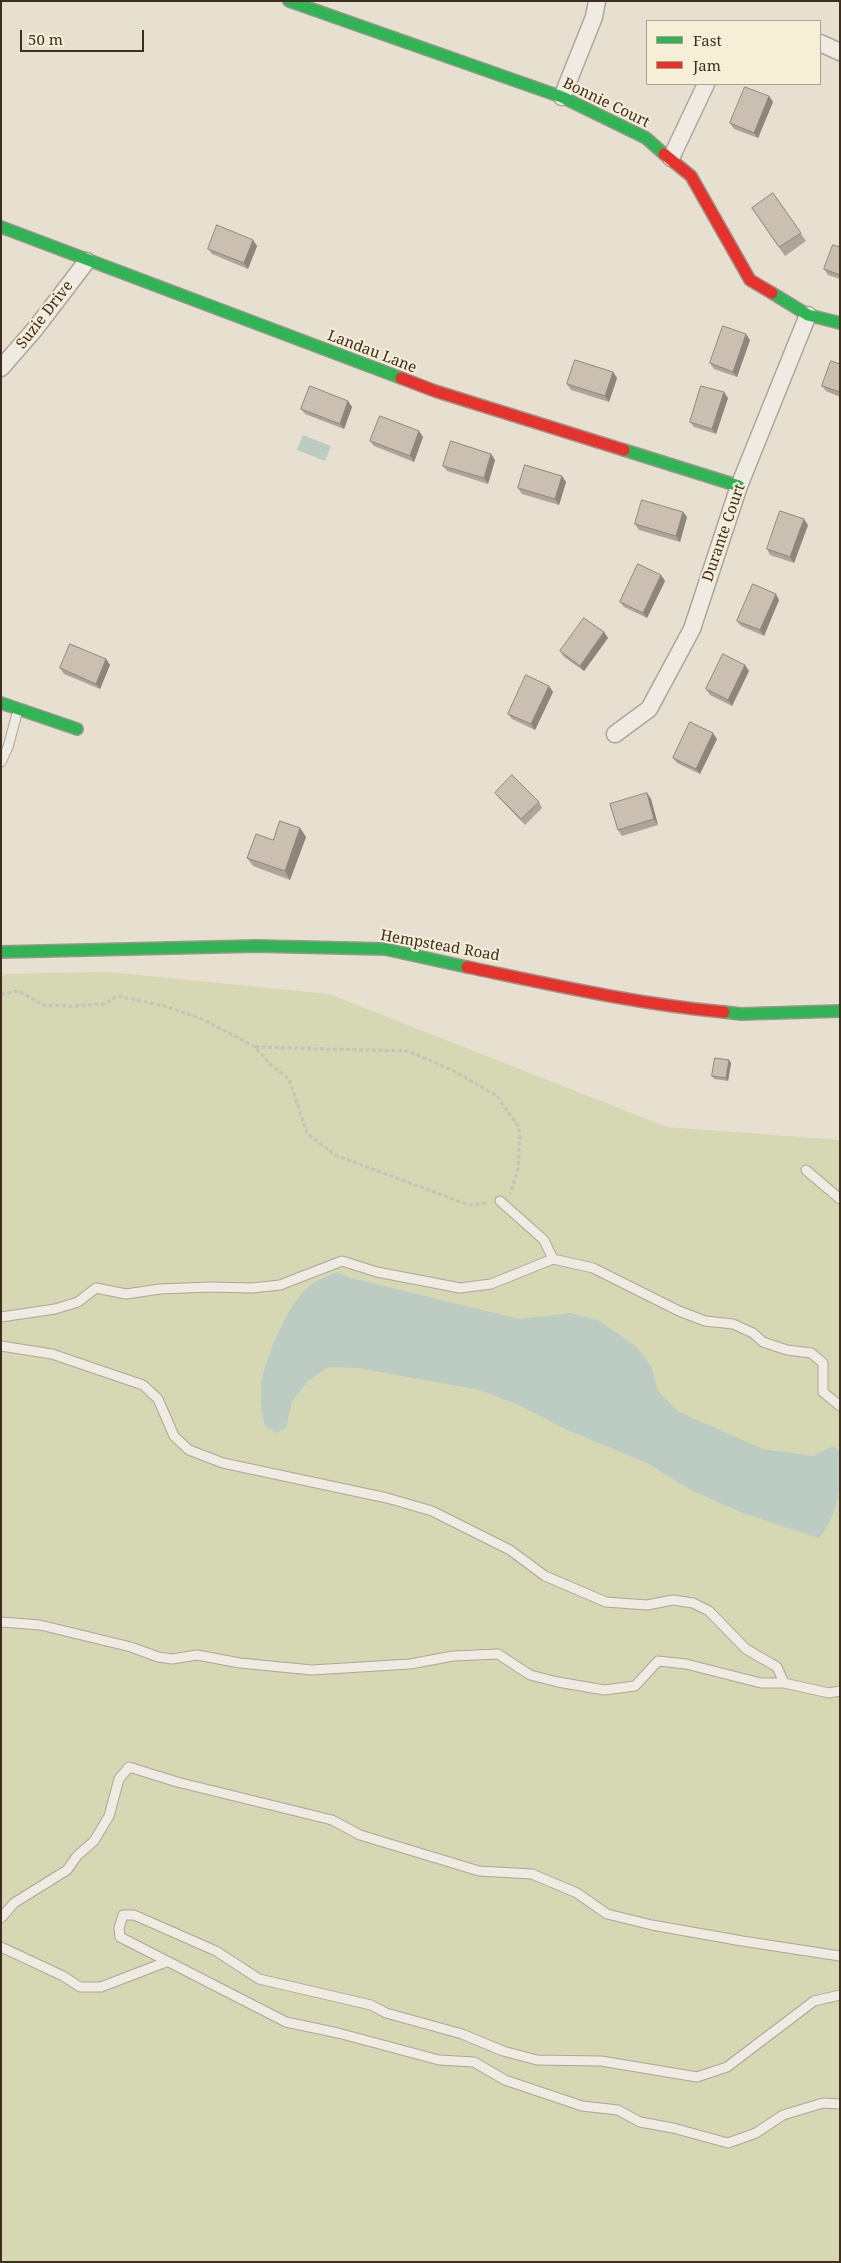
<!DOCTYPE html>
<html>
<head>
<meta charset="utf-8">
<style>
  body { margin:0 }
  #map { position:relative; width:841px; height:2263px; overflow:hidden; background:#e7e0d1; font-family:"Noto Serif",serif }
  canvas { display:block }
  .frame { position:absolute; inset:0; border:2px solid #3d2e20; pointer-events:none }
  .legend { position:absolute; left:646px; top:20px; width:175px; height:65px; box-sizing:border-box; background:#f7eed8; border:1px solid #ada18e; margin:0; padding:6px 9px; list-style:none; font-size:15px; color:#3d2e20 }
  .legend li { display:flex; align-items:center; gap:10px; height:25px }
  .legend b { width:25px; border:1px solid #ada18e }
  .scale { position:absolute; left:20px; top:30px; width:124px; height:22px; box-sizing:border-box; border:2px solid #3d2e20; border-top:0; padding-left:6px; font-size:15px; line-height:18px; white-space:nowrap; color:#3d2e20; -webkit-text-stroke:4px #f7eed8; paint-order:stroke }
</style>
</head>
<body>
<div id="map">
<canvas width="841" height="2263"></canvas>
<div class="frame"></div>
<ul class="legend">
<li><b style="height:6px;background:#30b455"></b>Fast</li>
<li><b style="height:6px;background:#e5322d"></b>Jam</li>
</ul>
<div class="scale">50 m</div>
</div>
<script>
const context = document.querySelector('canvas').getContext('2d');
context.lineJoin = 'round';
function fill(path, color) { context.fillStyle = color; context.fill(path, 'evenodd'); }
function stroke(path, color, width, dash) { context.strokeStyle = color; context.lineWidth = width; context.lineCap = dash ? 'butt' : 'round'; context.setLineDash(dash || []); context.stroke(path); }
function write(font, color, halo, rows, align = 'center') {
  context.font = font + ' "Noto Serif",serif'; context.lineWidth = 4; context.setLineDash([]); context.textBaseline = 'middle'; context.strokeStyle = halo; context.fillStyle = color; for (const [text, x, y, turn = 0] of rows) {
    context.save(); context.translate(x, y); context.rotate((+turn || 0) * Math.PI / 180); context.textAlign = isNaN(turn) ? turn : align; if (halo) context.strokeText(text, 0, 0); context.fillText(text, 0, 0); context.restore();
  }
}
fill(new Path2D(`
  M 109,972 L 329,994 L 667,1127 L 840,1140 L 840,2262 L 1,2262 L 1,974 Z`), '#d6d7b3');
fill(new Path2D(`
  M 303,435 L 331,446 L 325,461 L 297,450 Z
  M 337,1272 L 351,1278 L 519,1319 L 570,1313 L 598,1320 L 637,1347 L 651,1366 L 658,1391 L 679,1412 L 763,1449 L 813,1456 L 833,1446 L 840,1452 C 840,1487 841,1510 819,1538 L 745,1514 L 693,1491 L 647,1463 L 565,1429 L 519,1405 L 480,1390 L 358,1368 L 328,1367 L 308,1381 L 292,1401 L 286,1428 L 277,1433 L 265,1426 C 262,1414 260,1401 261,1388 C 262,1363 289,1302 309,1286 C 317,1280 328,1276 337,1272 Z`), '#bcccc2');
const lane = new Path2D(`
  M 1,762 L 8,747 L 18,710
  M 806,1170 L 840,1199
  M 500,1201 L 544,1240 L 553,1259
  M 1,1317 L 55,1309 L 78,1302 L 96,1288 L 126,1294 L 160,1289 L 210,1287 L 252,1288 L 280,1285 L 342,1261 L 377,1272 L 460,1288 L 491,1284 L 553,1259 L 593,1268 L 679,1311 L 705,1321 L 733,1324 L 753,1333 L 763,1342 L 787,1350 L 811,1353 L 823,1363 L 823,1392 L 840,1406
  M 1,1346 L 52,1354 L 143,1385 L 158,1399 L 174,1436 L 189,1450 L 223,1463 L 387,1498 L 432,1511 L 510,1550 L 545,1576 L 606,1602 L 647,1605 L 673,1600 L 693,1603 L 709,1611 L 746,1649 L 777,1667 L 784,1683
  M 1,1622 L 40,1625 L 131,1647 L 158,1657 L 172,1659 L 197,1655 L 240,1663 L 312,1670 L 410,1664 L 453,1656 L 498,1654 L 530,1675 L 558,1682 L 604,1690 L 635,1686 L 658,1661 L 686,1664 L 761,1683 L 784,1683 L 829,1693 L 840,1691
  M 1,1918 L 14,1903 L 67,1870 L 77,1856 L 94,1841 L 109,1816 L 119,1779 L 129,1767 L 177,1782 L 332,1820 L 360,1835 L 479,1871 L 532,1874 L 577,1893 L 607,1914 L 652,1925 L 742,1941 L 840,1956
  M 1,1947 L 63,1976 L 80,1987 L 101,1987 L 166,1962
  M 840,1995 L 814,2001 L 727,2067 L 697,2077 L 601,2061 L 537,2060 L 503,2051 L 462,2034 L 386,2013 L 371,2005 L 259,1979 L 216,1951 L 134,1915 L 123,1915 L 119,1928 L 120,1937 L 286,2022 L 338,2033 L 439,2060 L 474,2062 L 505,2080 L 582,2106 L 618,2110 L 640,2122 L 673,2128 L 728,2143 L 756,2133 L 783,2115 L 823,2103 L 840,2104`);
const street = new Path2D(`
  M 820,43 L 840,52
  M 562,97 L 594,17 L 597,1
  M 671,158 L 706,84
  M 1,368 L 35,329 L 87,261
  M 615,734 L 649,709 L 692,629 L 739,486 L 808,315`);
const fast = new Path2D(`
  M 289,1 L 562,97 L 646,138 L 664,154
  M 1,227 L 401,378
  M 772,293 L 808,315 L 840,323
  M 624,450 L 739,486
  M 1,703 L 77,729
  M 1,952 L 257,946 L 385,949 L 467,967
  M 724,1012 L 741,1014 L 840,1011`);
const jam = new Path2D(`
  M 664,154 L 691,176 L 750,280 L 772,293
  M 401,378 L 435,391 L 624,450
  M 467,967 C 553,985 637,1004 724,1012`);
stroke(lane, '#ada599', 11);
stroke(street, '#ada599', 19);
stroke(fast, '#9c958a', 14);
stroke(jam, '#9c958a', 14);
stroke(new Path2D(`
  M 1,994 L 19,991 L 43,1005 L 71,1006 L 104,1004 L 118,996 L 164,1006 L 200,1018 L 237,1037 L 255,1047 L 270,1064 L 289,1079 L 307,1133 L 335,1155 L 469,1205 L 488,1203
  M 255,1047 L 408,1051 L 452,1070 L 497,1096 L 518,1126 L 520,1135 L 518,1170 L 510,1194`), '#c8c2b9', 3, [4, 2.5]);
stroke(lane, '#efebe3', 9);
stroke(street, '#efebe3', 16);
stroke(fast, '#30b455', 11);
stroke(jam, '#e5322d', 11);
fill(new Path2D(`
  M 769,96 L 773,102 L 758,138 L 734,129 L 730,123 Z
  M 773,193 L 806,241 L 785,256 L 752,208 Z
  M 253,240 L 257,246 L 248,269 L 212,254 L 208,249 Z
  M 840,247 L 840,279 L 828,275 L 824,269 Z
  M 750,340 L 737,377 L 714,369 L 710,363 Z
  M 840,364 L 840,397 L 826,391 L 822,386 Z
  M 613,372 L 617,378 L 609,402 L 571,390 L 567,384 Z
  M 728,398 L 716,434 L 694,427 L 690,422 Z
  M 348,401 L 352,407 L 344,429 L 305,414 L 301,409 Z
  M 419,431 L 423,437 L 414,462 L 374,446 L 370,441 Z
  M 491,454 L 495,460 L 488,484 L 447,471 L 443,466 Z
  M 562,476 L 566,482 L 559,505 L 522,494 L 518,488 Z
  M 683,512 L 687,517 L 680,542 L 639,530 L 635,524 Z
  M 808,525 L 794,563 L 770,555 L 767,549 Z
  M 661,575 L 665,581 L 647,618 L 624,607 L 620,602 Z
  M 779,600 L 764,636 L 741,626 L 737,621 Z
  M 604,632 L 608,638 L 584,671 L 564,657 L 560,651 Z
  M 106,659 L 110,665 L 100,689 L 64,674 L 60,668 Z
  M 745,665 L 749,671 L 732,706 L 710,695 L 706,689 Z
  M 549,686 L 553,692 L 535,730 L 512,719 L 508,714 Z
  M 717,739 L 700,774 L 677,763 L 673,758 Z
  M 495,793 L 539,802 L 542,808 L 525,825 L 499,798 Z
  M 647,793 L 651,799 L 658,825 L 622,836 L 618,830 Z
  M 300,828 L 306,837 L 290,880 L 253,866 L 247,858 L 273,840 Z
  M 729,1060 L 731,1063 L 728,1081 L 714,1079 L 712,1076 Z`), '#afa499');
fill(new Path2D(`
  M 769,96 L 773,102 L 758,138 L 754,133 Z
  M 253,240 L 257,246 L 248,269 L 244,263 Z
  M 746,334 L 750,340 L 737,377 L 733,372 Z
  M 613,372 L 617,378 L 609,402 L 605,396 Z
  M 724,392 L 728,398 L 716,434 L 712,429 Z
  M 348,401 L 352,407 L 344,429 L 340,424 Z
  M 419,431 L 423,437 L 414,462 L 410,456 Z
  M 491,454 L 495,460 L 488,484 L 484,478 Z
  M 562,476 L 566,482 L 559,505 L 555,499 Z
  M 683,512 L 687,517 L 680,542 L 676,536 Z
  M 804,519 L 808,525 L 794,563 L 790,557 Z
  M 661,575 L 665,581 L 647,618 L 643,613 Z
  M 776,594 L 779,600 L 764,636 L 760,630 Z
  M 604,632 L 608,638 L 584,671 L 580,666 Z
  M 106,659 L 110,665 L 100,689 L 96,684 Z
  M 745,665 L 749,671 L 732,706 L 728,700 Z
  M 549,686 L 553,692 L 535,730 L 531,724 Z
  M 713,733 L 717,739 L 700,774 L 696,769 Z
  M 647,793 L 651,799 L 658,825 L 654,819 Z
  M 300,828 L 306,837 L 290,880 L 285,871 Z
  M 729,1060 L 731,1063 L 728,1081 L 726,1078 Z`), '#8e867d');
const building = new Path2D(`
  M 745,87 L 769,96 L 754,133 L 730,123 Z
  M 773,193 L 801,233 L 779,247 L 752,208 Z
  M 217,225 L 253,240 L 244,263 L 208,249 Z
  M 833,245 L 840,247 L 840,275 L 824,269 Z
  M 723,326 L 746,334 L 733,372 L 710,363 Z
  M 575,360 L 613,372 L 605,396 L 567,384 Z
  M 831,361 L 840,364 L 840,392 L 822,386 Z
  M 310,386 L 348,401 L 340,424 L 301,409 Z
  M 701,386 L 724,392 L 712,429 L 690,422 Z
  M 380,416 L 419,431 L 410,456 L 370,441 Z
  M 451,441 L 491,454 L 484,478 L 443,466 Z
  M 525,465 L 562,476 L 555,499 L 518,488 Z
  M 642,500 L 683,512 L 676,536 L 635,524 Z
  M 780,511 L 804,519 L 790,557 L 767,549 Z
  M 638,564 L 661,575 L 643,613 L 620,602 Z
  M 753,584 L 776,594 L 760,630 L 737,621 Z
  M 584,618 L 604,632 L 580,666 L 560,651 Z
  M 70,644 L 106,659 L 96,684 L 60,668 Z
  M 723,654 L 745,665 L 728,700 L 706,689 Z
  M 526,675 L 549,686 L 531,724 L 508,714 Z
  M 690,722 L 713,733 L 696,769 L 673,758 Z
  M 512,775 L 539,802 L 521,819 L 495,793 Z
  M 647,793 L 654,819 L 618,830 L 610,804 Z
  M 280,821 L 300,828 L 285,871 L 247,858 L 256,834 L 273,840 Z
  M 715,1058 L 729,1060 L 726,1078 L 712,1076 Z`);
fill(building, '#cbbfb2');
stroke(building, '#8e867d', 1);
write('15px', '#3d2e20', '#f7eed8', [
  ["Bonnie Court",606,103,26],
  ["Suzie Drive",45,315,-52],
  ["Landau Lane",372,352,21],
  ["Durante Court",724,533,-71],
  ["Hempstead Road",440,946,10]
]);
</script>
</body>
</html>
